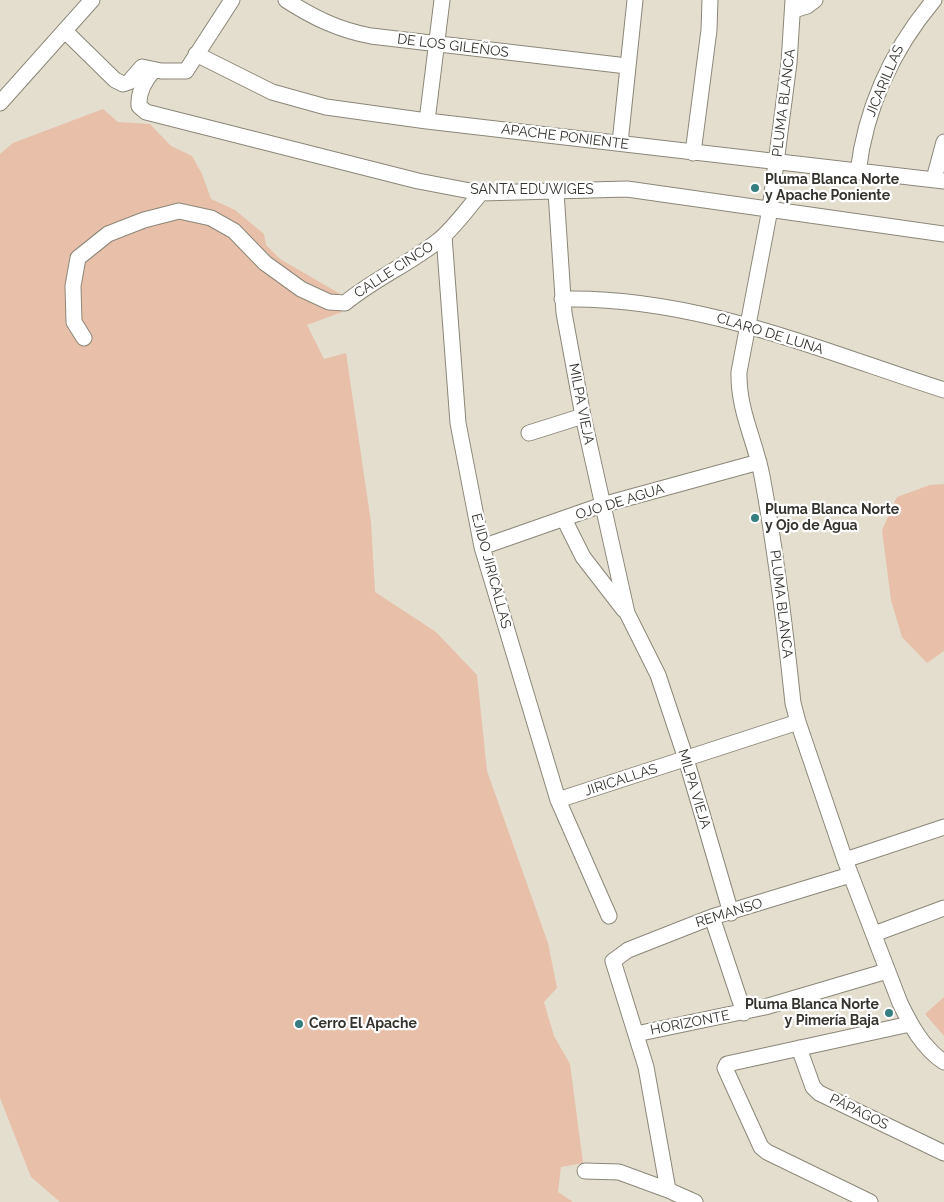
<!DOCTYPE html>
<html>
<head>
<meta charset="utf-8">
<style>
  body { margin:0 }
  canvas { display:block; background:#e4dece }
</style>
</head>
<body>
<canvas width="944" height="1202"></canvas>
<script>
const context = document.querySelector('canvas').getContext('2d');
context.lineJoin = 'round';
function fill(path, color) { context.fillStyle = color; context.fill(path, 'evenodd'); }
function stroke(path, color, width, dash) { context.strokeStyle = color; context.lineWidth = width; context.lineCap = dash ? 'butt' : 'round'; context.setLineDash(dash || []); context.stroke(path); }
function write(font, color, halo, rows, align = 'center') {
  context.font = font + ' Raleway,sans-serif'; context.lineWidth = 4.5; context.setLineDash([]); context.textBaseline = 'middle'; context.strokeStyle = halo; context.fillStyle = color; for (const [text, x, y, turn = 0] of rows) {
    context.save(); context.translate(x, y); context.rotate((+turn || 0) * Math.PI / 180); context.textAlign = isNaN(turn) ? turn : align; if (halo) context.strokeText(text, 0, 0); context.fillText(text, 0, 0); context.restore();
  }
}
fill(new Path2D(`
  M 103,109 L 118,122 L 150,124 L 171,146 L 192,156 L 202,174 L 211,199 L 235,210 L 264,234 L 266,245 L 280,259 L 342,295 L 342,312 L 307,325 L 324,359 L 346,353 L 371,522 L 375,592 L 436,632 L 477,675 L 487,771 L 548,943 L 557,988 L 544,1002 L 554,1036 L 570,1064 L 583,1163 L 561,1167 L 558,1192 L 573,1202 L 60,1202 L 31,1177 L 0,1098 L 0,154 L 13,143 Z
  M 944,484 L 944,651 L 927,663 L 902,637 L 891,600 L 882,530 L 897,497 L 930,485 Z
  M 944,997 L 944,1036 L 925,1014 Z`), '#e8bfa9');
const minor = new Path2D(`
  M 286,0 C 314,18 339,30 371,36 L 627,66
  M 793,0 L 789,63 L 770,209 L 739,372 C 738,410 755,440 762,476 C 776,551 785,627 793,703 L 798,722 L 845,860 L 900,1003 C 911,1026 923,1048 944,1062
  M 794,10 L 807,6 L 815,0
  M 65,31 L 115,80 L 123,84 L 129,82 L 142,67 L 161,71 L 186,71 L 232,0
  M 196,54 L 272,92 L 326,107 L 427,121 L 944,181
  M 154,70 C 144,81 138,92 139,106 L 146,112 L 418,181 L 481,193 L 627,189 L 944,234
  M 0,103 L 92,0
  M 427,121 L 442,0
  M 620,143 L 635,0
  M 693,153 L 709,30 L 710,0
  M 858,172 C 866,106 892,50 934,0
  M 934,179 L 944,142
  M 556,192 L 564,313 L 583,416 L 627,613 L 658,675 L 686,759 L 731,913
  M 444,236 L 458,423 L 482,547 L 558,800 L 609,916
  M 562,299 C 696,296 819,350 944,390
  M 84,338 L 74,322 L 73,286 L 78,258 L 108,234 L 144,220 L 179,211 L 211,218 L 234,231 L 265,263 L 301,289 L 329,302 L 345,303 C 374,279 409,264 438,241 C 454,228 467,209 481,193
  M 529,433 L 583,416
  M 564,519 L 583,557 L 624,610
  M 482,547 L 602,505 L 759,462
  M 558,800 L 798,722
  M 845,860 L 944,827
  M 712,917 L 744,1013
  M 874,934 L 944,908
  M 636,1034 L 765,1007 L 887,971
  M 799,1048 L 813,1087 L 819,1093 L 944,1153
  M 585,1171 L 619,1172 L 668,1190
  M 695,1202 L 668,1190 L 646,1067 L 613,961 L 628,950 L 712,917 L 850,875
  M 870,1202 L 767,1152 L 761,1147 L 725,1068 L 727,1064 L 910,1024`);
stroke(minor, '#8b8778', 17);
stroke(minor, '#fff', 15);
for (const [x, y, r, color] of [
  [755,188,5,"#357e82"],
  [755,518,5,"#357e82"],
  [889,1013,5,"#357e82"],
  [299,1024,5,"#357e82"]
]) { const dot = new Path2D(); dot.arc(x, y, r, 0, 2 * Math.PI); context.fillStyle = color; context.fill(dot); stroke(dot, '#fff', 2); }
write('14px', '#35332d', '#fff', [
  ["DE LOS GILEÑOS",453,46,7],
  ["JICARILLAS",885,81,-67],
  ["PLUMA BLANCA",784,103,-83],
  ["APACHE PONIENTE",565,137,7],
  ["SANTA EDUWIGES",532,190],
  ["CALLE CINCO",394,270,-33],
  ["CLARO DE LUNA",770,334,17],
  ["MILPA VIEJA",581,404,79],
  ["OJO DE AGUA",620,502,-17],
  ["EJIDO JIRICALLAS",491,571,75],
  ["PLUMA BLANCA",781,604,83],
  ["JIRICALLAS",621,780,-18],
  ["MILPA VIEJA",694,789,73],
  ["REMANSO",729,913,-17],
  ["HORIZONTE",690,1023,-11],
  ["PÁPAGOS",859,1112,26]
]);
write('bold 14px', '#35332d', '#fff', [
  ["Pluma Blanca Norte",765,180],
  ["y Apache Poniente",765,196],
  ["Pluma Blanca Norte",765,510],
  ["y Ojo de Agua",765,526],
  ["Pluma Blanca Norte",879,1005,"right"],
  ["y Pimería Baja",879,1021,"right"],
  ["Cerro El Apache",309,1024]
], 'left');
</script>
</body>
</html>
